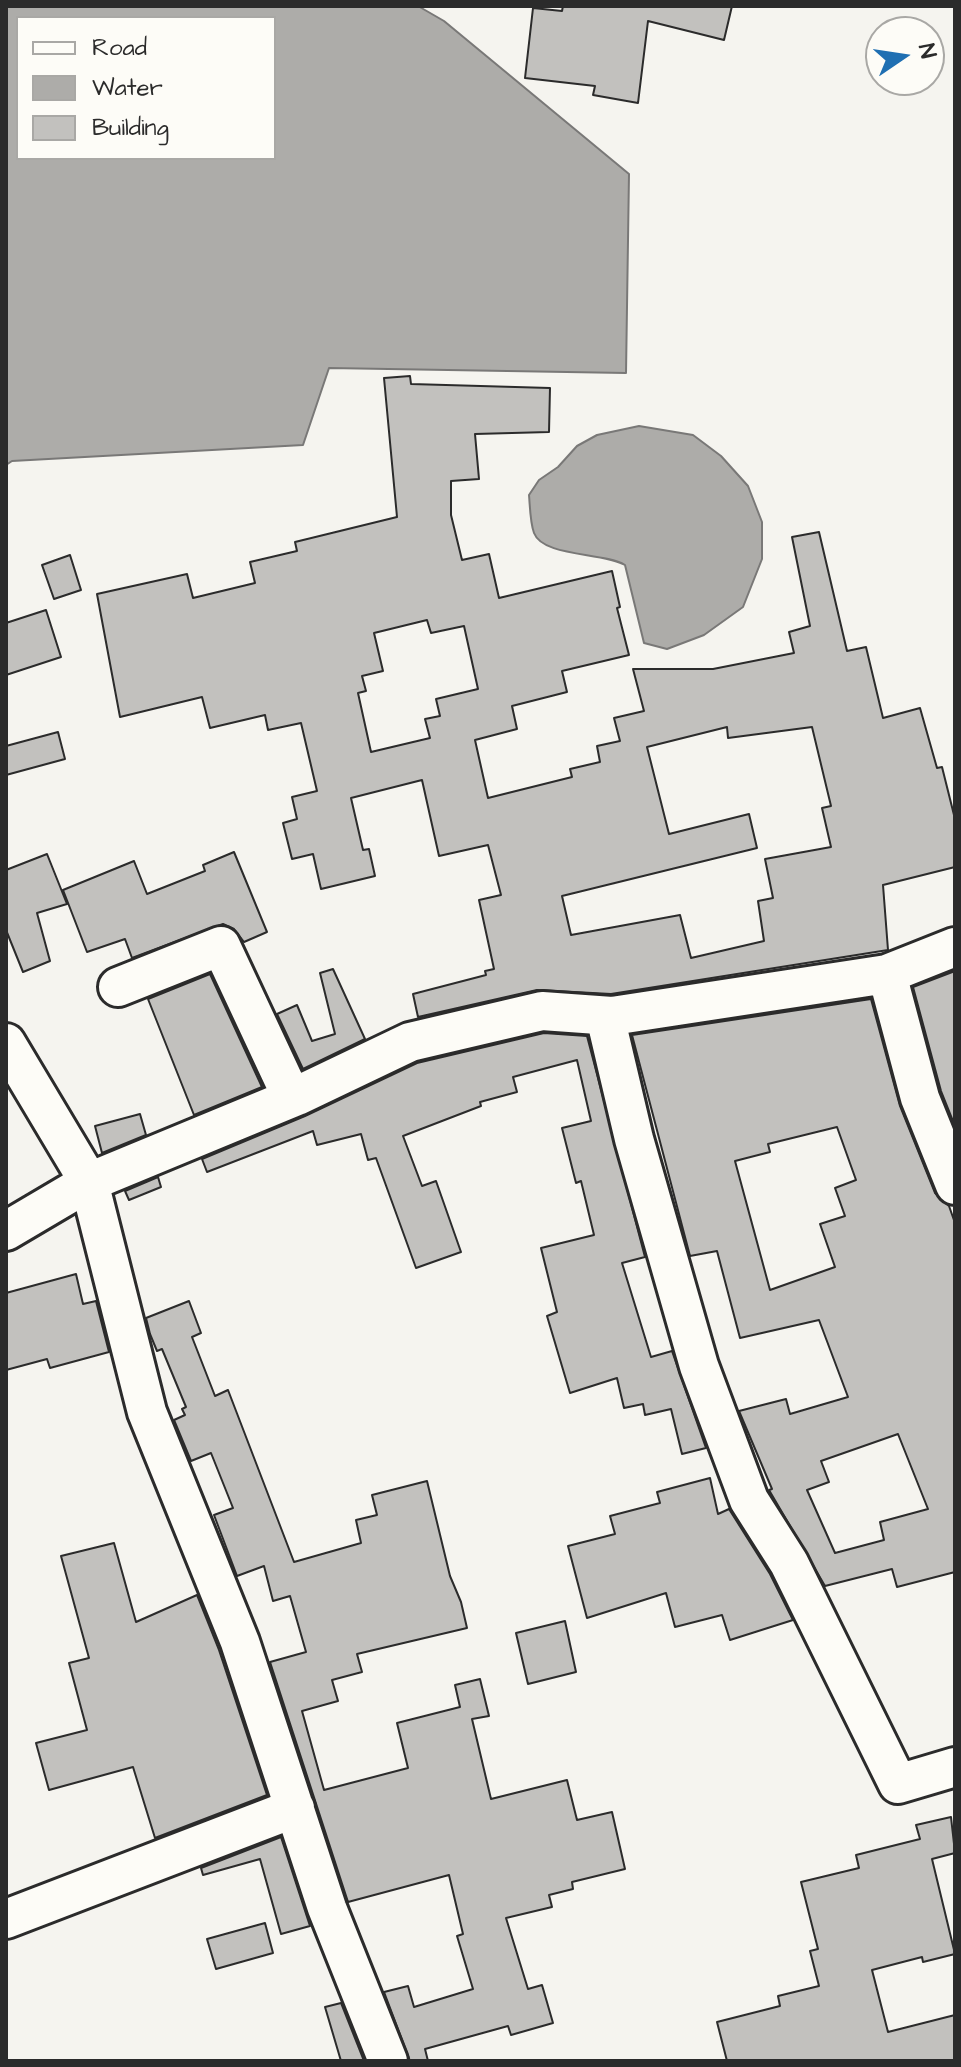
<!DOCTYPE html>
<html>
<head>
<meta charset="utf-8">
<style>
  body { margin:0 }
  #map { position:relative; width:961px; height:2067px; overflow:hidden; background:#f5f4ef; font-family:"Architects Daughter",sans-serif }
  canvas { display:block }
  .frame { position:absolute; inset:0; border:8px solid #2b2b2b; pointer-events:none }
  .legend { position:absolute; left:16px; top:16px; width:260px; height:144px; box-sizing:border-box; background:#fdfcf7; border:2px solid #a9a8a5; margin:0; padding:10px 14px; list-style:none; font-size:24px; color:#2b2b2b }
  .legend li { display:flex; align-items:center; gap:16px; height:40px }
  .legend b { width:40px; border:2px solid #a9a8a5 }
  .north { position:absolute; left:865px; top:16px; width:80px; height:80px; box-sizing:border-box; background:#fdfcf7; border:2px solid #a9a8a5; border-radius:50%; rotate:77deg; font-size:22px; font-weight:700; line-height:32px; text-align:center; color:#2b2b2b }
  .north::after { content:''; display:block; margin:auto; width:28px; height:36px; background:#1f6fb2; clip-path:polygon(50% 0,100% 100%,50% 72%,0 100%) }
</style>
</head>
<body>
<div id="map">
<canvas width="961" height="2067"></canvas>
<div class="frame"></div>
<ul class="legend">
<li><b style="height:10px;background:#fdfcf7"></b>Road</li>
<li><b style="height:22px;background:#adaca9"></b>Water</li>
<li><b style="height:22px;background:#c2c1be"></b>Building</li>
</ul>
<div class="north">N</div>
</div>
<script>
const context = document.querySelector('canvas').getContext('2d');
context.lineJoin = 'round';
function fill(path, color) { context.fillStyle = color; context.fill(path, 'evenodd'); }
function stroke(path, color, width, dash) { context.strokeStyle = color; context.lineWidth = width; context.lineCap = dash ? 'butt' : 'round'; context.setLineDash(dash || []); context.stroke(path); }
const water = new Path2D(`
  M 6,6 L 418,6 L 444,21 L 629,174 L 626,373 L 329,368 L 303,445 L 12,461 L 6,465 ZM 18,18 L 274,18 L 274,158 L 18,158 Z
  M 639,426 L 693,435 L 721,456 L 748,486 L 762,522 L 762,559 L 743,607 L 704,635 L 667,649 L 644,643 L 625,565 C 603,552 543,557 534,533 C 530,522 530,506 529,495 L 539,480 L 558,467 L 577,446 L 597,435 Z`);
fill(water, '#adaca9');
stroke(water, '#797877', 2);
const building = new Path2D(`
  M 563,6 L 732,6 L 724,40 L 648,21 L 638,103 L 593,95 L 595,86 L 525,78 L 533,8 L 562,11 Z
  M 410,376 L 411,384 L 550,388 L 549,432 L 475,434 L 479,479 L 451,481 L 451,515 L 462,560 L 489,554 L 499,598 L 612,571 L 620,607 L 617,608 L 629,655 L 562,671 L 567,692 L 512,706 L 517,729 L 475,740 L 488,798 L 572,777 L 570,769 L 600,762 L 597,746 L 620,741 L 614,718 L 644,711 L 633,669 L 713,669 L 794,653 L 789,632 L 810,626 L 792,537 L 819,532 L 847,651 L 866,647 L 883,718 L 920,708 L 937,768 L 942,767 L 955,819 L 955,867 L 883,885 L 888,950 L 611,994 L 537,990 L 418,1017 L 413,994 L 486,975 L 485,971 L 494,969 L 479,900 L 501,895 L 488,845 L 439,856 L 422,780 L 351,798 L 363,850 L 369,849 L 375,876 L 321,889 L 313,854 L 292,859 L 283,823 L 297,819 L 292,797 L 317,791 L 301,723 L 268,730 L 265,715 L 210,728 L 202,697 L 120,717 L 97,594 L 187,574 L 193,598 L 255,583 L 250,562 L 297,551 L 295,542 L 397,517 L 384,378 ZM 427,620 L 431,633 L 464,626 L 478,689 L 436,699 L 440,716 L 425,719 L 430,738 L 371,752 L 358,693 L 366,691 L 362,676 L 383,671 L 374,633 ZM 727,727 L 728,738 L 812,727 L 831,806 L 822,808 L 831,847 L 765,859 L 773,898 L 758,901 L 764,941 L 691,958 L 680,915 L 571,935 L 562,896 L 757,848 L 749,814 L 669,834 L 647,747 Z
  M 70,555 L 81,590 L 54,599 L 42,565 Z
  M 46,610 L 61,657 L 6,675 L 6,623 Z
  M 58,732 L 65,759 L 6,775 L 6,746 Z
  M 234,852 L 267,932 L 244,942 L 234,929 L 223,924 L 132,958 L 125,939 L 87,952 L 63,890 L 134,861 L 147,894 L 205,871 L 203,865 Z
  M 47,854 L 67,904 L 37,913 L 50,961 L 23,972 L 6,930 L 6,870 Z
  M 333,969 L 365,1039 L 303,1069 L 277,1014 L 297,1005 L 312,1041 L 335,1034 L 320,973 Z
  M 955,971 L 955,1126 L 941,1091 L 913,987 Z
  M 210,974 L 262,1087 L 194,1115 L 148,999 Z
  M 871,999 L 900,1106 L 935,1193 L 949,1206 L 955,1223 L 955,1572 L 897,1587 L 892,1569 L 825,1586 L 769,1490 L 772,1489 L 739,1411 L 786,1399 L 790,1414 L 848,1397 L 819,1320 L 740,1338 L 717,1251 L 690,1256 L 632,1035 ZM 837,1127 L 856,1180 L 835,1188 L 845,1216 L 820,1224 L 835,1267 L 770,1290 L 735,1161 L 770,1152 L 768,1144 ZM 898,1434 L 928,1509 L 880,1522 L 884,1540 L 835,1553 L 807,1490 L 829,1482 L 821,1461 Z
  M 544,1033 L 587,1036 L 645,1257 L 622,1263 L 651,1357 L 672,1351 L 706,1448 L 682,1454 L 671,1409 L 645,1415 L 643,1404 L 624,1408 L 617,1378 L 570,1393 L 547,1316 L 557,1312 L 541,1248 L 594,1235 L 581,1181 L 576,1183 L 562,1128 L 591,1121 L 577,1060 L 513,1077 L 517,1092 L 480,1102 L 481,1106 L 403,1136 L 422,1186 L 436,1181 L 461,1252 L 416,1268 L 376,1158 L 368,1160 L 361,1134 L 317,1145 L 313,1131 L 207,1172 L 202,1159 L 305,1116 L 417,1063 Z
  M 140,1114 L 146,1135 L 102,1153 L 95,1126 Z
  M 158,1177 L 161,1187 L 129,1200 L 125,1191 Z
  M 76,1274 L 83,1304 L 96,1301 L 109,1352 L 50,1368 L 47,1359 L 6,1370 L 6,1293 Z
  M 189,1301 L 201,1333 L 192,1337 L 215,1396 L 228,1390 L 294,1562 L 361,1543 L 356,1520 L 377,1515 L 372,1495 L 427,1481 L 450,1576 L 461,1602 L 467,1628 L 357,1654 L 362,1672 L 332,1680 L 338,1701 L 302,1711 L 324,1790 L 408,1768 L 397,1723 L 460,1707 L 455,1685 L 480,1679 L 489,1716 L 472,1719 L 491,1799 L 567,1780 L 577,1820 L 612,1812 L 625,1869 L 572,1882 L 573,1889 L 549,1895 L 552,1907 L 506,1918 L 528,1989 L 542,1985 L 553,2023 L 511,2035 L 508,2026 L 425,2049 L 428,2061 L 410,2061 L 384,1992 L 408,1986 L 414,2007 L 473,1989 L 457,1936 L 463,1934 L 449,1875 L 348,1902 L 270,1662 L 306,1652 L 290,1596 L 273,1601 L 264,1566 L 237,1576 L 214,1515 L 233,1508 L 211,1453 L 191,1461 L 174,1420 L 185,1415 L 182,1409 L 186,1407 L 162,1349 L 157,1351 L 150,1334 L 146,1318 Z
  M 710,1478 L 718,1514 L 729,1509 L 770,1574 L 793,1620 L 730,1640 L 722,1615 L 675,1627 L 666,1593 L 587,1618 L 568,1546 L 615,1534 L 610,1516 L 660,1503 L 657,1492 Z
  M 114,1543 L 136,1622 L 197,1595 L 219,1650 L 267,1795 L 155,1838 L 133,1767 L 49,1790 L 36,1743 L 87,1730 L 69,1663 L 89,1658 L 61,1556 Z
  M 565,1621 L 576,1672 L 528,1684 L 516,1633 Z
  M 951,1817 L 955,1853 L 932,1859 L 955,1954 L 923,1962 L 922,1957 L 872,1970 L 888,2032 L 955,2015 L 955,2061 L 727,2061 L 717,2022 L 780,2006 L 778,1996 L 819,1986 L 810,1951 L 818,1949 L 801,1882 L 859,1868 L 856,1855 L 920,1839 L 916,1825 Z
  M 281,1837 L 310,1926 L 281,1934 L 260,1859 L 203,1875 L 201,1868 Z
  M 265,1923 L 273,1953 L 216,1969 L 207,1939 Z
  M 341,2003 L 364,2061 L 341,2061 L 325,2007 Z`);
fill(building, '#c2c1be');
stroke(building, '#2b2b2b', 2);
const street = new Path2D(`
  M 887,974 L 920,1098 L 955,1185
  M 118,987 L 221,946 L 292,1098
  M 605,1016 L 634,1139 L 699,1366 L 749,1500 L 789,1563 L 898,1784 L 955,1767
  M 6,1043 L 89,1182 L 6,1231
  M 6,1919 L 295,1808
  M 388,2061 L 327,1908 L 240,1642 L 147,1412 L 89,1182 L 297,1096 L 410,1042 L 542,1011 L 612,1016 L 887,974 L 955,947`);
stroke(street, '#2b2b2b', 44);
stroke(street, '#fdfcf7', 38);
</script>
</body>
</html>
